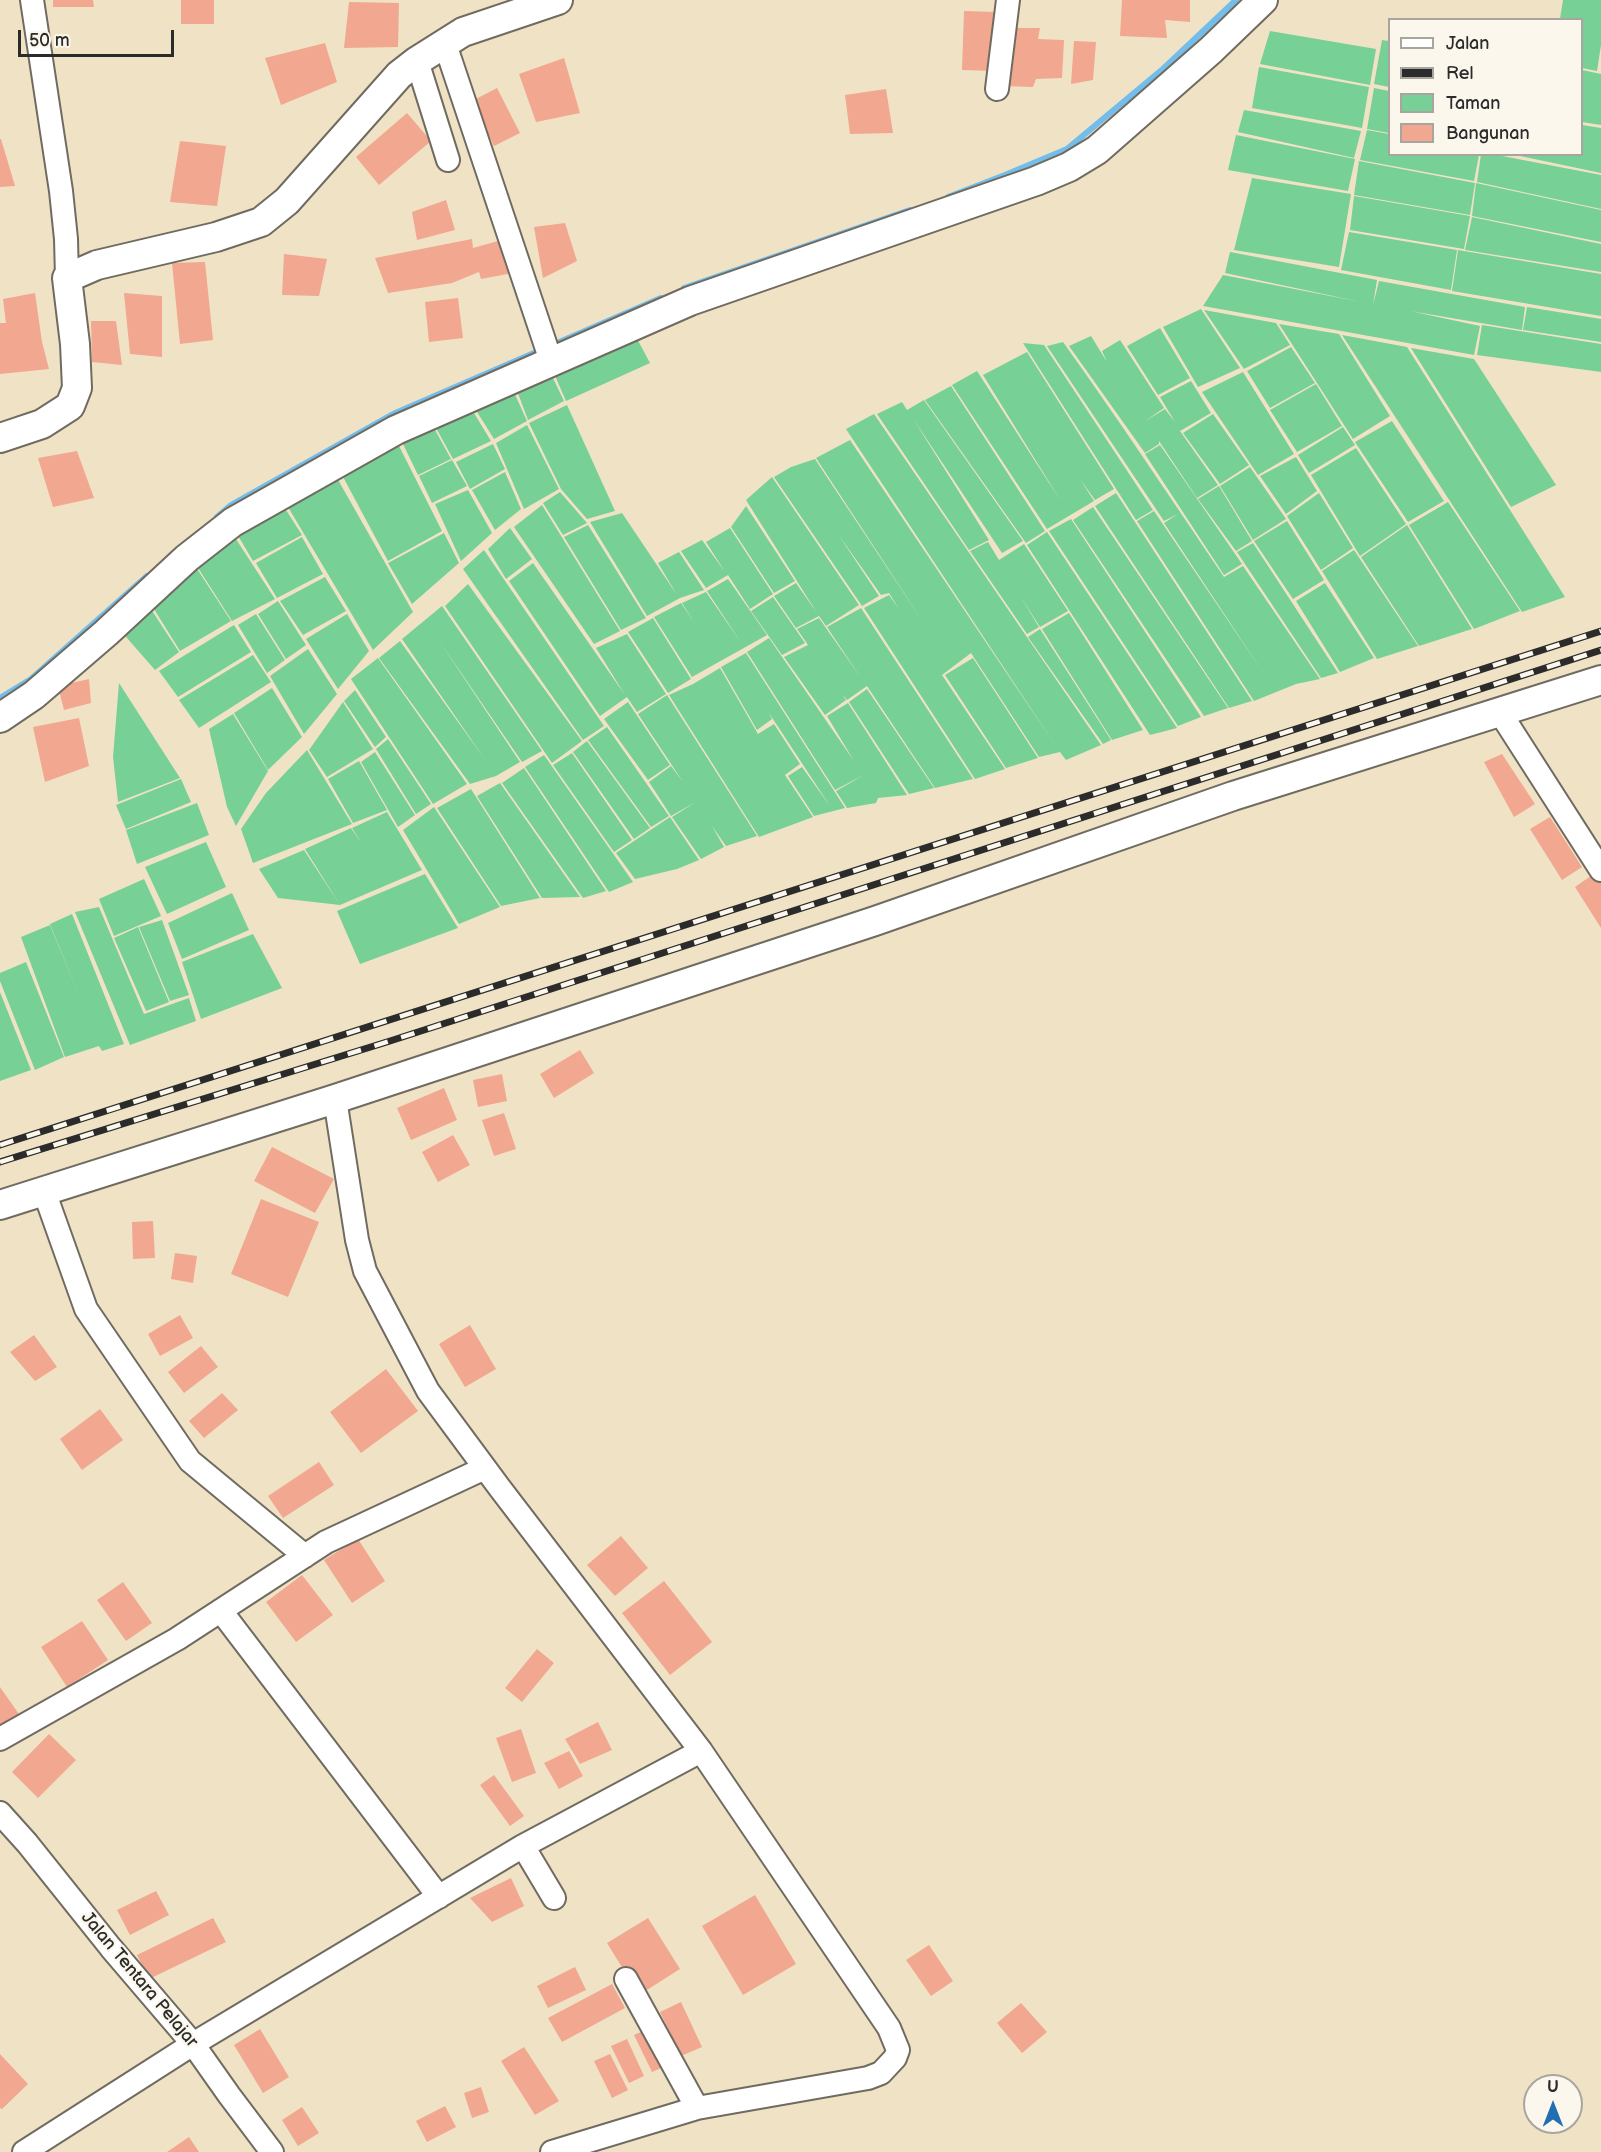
<!DOCTYPE html>
<html>
<head>
<meta charset="utf-8">
<style>
  body { margin:0 }
  #map { position:relative; width:1601px; height:2152px; overflow:hidden; background:#f0e3c5; font-family:"Balsamiq Sans",sans-serif }
  canvas { display:block }
  .legend { position:absolute; left:1388px; top:18px; width:195px; height:138px; box-sizing:border-box; background:#fbf7ec; border:2px solid #a8a59f; margin:0; padding:8px 10px; list-style:none; font-size:18px; color:#2b2b2b }
  .legend li { display:flex; align-items:center; gap:12px; height:30px }
  .legend b { width:30px; border:2px solid #a8a59f }
  .north { position:absolute; left:1523px; top:2074px; width:60px; height:60px; box-sizing:border-box; background:#fbf7ec; border:2px solid #a8a59f; border-radius:50%; rotate:0deg; font-size:16px; font-weight:700; line-height:24px; text-align:center; color:#2b2b2b }
  .north::after { content:''; display:block; margin:auto; width:21px; height:27px; background:#1f6fb2; clip-path:polygon(50% 0,100% 100%,50% 72%,0 100%) }
  .scale { position:absolute; left:18px; top:30px; width:156px; height:27px; box-sizing:border-box; border:3px solid #2b2b2b; border-top:0; padding-left:8px; font-size:18px; line-height:21px; white-space:nowrap; color:#2b2b2b; -webkit-text-stroke:4px #fbf7ec; paint-order:stroke }
</style>
</head>
<body>
<div id="map">
<canvas width="1601" height="2152"></canvas>
<ul class="legend">
<li><b style="height:8px;background:#fff"></b>Jalan</li>
<li><b style="height:8px;background:#2b2b2b"></b>Rel</li>
<li><b style="height:16px;background:#77d096"></b>Taman</li>
<li><b style="height:16px;background:#f1a790"></b>Bangunan</li>
</ul>
<div class="north">U</div>
<div class="scale">50 m</div>
</div>
<script>
const context = document.querySelector('canvas').getContext('2d');
context.lineJoin = 'round';
function fill(path, color) { context.fillStyle = color; context.fill(path, 'evenodd'); }
function stroke(path, color, width, dash) { context.strokeStyle = color; context.lineWidth = width; context.lineCap = dash ? 'butt' : 'round'; context.setLineDash(dash || []); context.stroke(path); }
function write(font, color, halo, rows, align = 'center') {
  context.font = font + ' "Balsamiq Sans",sans-serif'; context.lineWidth = 4.5; context.setLineDash([]); context.textBaseline = 'middle'; context.strokeStyle = halo; context.fillStyle = color; for (const [text, x, y, turn = 0] of rows) {
    context.save(); context.translate(x, y); context.rotate((+turn || 0) * Math.PI / 180); context.textAlign = isNaN(turn) ? turn : align; if (halo) context.strokeText(text, 0, 0); context.fillText(text, 0, 0); context.restore();
  }
}
fill(new Path2D(`
  M 1563,0 L 1601,0 L 1601,45 L 1597,71 L 1582,68 L 1582,20 L 1560,19 Z
  M 1270,31 L 1376,49 L 1370,85 L 1260,64 Z
  M 1382,40 L 1389,41 L 1389,87 L 1374,84 Z
  M 1259,67 L 1369,87 L 1362,128 L 1252,108 Z
  M 1582,70 L 1601,74 L 1601,125 L 1582,122 Z
  M 1374,88 L 1389,91 L 1389,133 L 1367,129 Z
  M 1244,110 L 1361,131 L 1354,158 L 1238,132 Z
  M 1582,125 L 1601,128 L 1601,173 L 1520,156 L 1520,154 L 1582,154 Z
  M 1367,130 L 1389,134 L 1390,154 L 1479,155 L 1474,181 L 1360,160 Z
  M 1236,135 L 1355,159 L 1348,191 L 1228,170 Z
  M 1481,154 L 1497,155 L 1601,175 L 1601,209 L 1477,182 Z
  M 1359,161 L 1475,183 L 1470,215 L 1354,195 Z
  M 1252,178 L 1351,194 L 1339,267 L 1234,250 Z
  M 1476,183 L 1601,210 L 1601,242 L 1472,216 Z
  M 1354,196 L 1470,216 L 1464,249 L 1350,230 Z
  M 1472,217 L 1601,244 L 1601,272 L 1465,250 Z
  M 1349,232 L 1457,250 L 1451,290 L 1341,270 Z
  M 1458,250 L 1601,274 L 1601,316 L 1452,291 Z
  M 1230,252 L 1377,280 L 1373,305 L 1379,281 L 1525,307 L 1522,330 L 1410,311 L 1480,326 L 1474,355 L 1203,306 L 1223,275 L 1361,302 L 1225,273 Z
  M 1527,307 L 1601,319 L 1601,342 L 1523,330 Z
  M 1201,309 L 1240,368 L 1198,387 L 1163,327 Z
  M 1204,310 L 1276,323 L 1290,345 L 1244,369 Z
  M 1279,324 L 1339,334 L 1390,416 L 1353,439 Z
  M 1482,325 L 1601,344 L 1601,372 L 1477,355 Z
  M 1160,328 L 1190,378 L 1158,395 L 1127,346 Z
  M 634,333 L 650,363 L 566,401 L 552,369 Z
  M 1342,335 L 1407,347 L 1565,597 L 1522,612 Z
  M 1091,336 L 1107,362 L 1102,351 L 1120,340 L 1164,408 L 1145,421 L 1165,409 L 1175,422 L 1160,397 L 1191,381 L 1211,413 L 1180,431 L 1218,485 L 1197,498 L 1159,441 L 1159,444 L 1145,453 L 1069,346 Z
  M 1063,342 C 1119,420 1171,499 1224,577 L 1243,566 L 1320,679 L 1296,684 L 1254,701 L 1137,521 L 1154,511 L 1264,674 L 1164,523 L 1178,514 L 1164,521 L 1047,346 Z
  M 1023,343 L 1044,345 L 1153,510 L 1136,520 Z
  M 1291,347 L 1315,383 L 1270,408 L 1247,371 Z
  M 1411,348 L 1474,359 L 1556,485 L 1511,507 Z
  M 1027,352 L 1114,489 L 1095,500 L 1080,479 L 1094,501 L 1047,529 L 952,385 L 977,371 L 1062,503 L 983,375 Z
  M 1243,372 L 1294,454 L 1258,475 L 1202,392 Z
  M 551,374 L 564,401 L 528,420 L 516,388 Z
  M 1316,384 L 1342,426 L 1297,452 L 1270,410 Z
  M 951,386 L 1045,531 L 1026,543 L 925,400 Z
  M 513,390 L 527,421 L 494,439 L 474,407 Z
  M 924,400 L 1023,541 L 1002,553 L 912,417 L 989,540 L 969,550 L 877,414 L 902,402 L 907,410 Z
  M 567,405 L 615,511 L 587,519 L 561,489 L 529,423 Z
  M 471,408 L 491,441 L 453,459 L 435,426 Z
  M 874,414 L 1101,745 L 1066,760 L 1060,752 L 1039,757 L 971,653 L 942,675 L 1005,769 L 975,779 L 864,608 L 889,595 L 899,609 L 889,593 L 881,595 L 838,534 L 879,596 L 862,606 L 774,477 L 791,467 L 815,459 L 925,625 L 816,458 L 850,440 L 1057,748 L 846,429 Z
  M 1213,414 L 1249,465 L 1220,484 L 1183,433 Z
  M 1392,421 L 1444,501 L 1408,522 L 1355,442 Z
  M 527,425 L 559,489 L 524,509 L 496,443 Z
  M 1343,427 L 1355,445 L 1309,473 L 1298,455 Z
  M 434,428 L 451,459 L 418,475 L 402,442 Z
  M 493,444 L 505,469 L 470,489 L 456,462 Z
  M 1160,445 L 1242,564 L 1224,575 L 1145,454 Z
  M 399,446 L 442,531 L 388,561 L 342,475 Z
  M 1356,448 L 1406,524 L 1360,556 L 1311,475 Z
  M 1296,457 L 1317,491 L 1286,514 L 1260,476 Z
  M 452,460 L 467,486 L 432,503 L 419,476 Z
  M 1250,467 L 1286,519 L 1253,540 L 1220,486 Z
  M 505,472 L 521,509 L 495,530 L 472,490 Z
  M 772,477 L 859,605 L 826,626 L 819,616 L 796,628 L 774,596 L 796,583 L 817,613 L 746,500 Z
  M 337,478 L 413,612 L 373,650 L 288,507 Z
  M 1219,486 L 1252,541 L 1236,551 L 1198,499 Z
  M 468,490 L 492,533 L 461,561 L 435,504 Z
  M 560,492 L 587,523 L 563,535 L 543,503 Z
  M 1116,493 L 1252,701 L 1229,708 L 1095,506 Z
  M 1319,493 L 1353,548 L 1321,570 L 1287,516 Z
  M 1448,502 L 1520,611 L 1474,629 L 1409,525 Z
  M 542,505 L 620,631 L 594,644 L 514,527 Z
  M 746,506 L 795,581 L 774,593 L 731,527 Z
  M 1093,507 L 1228,708 L 1204,716 L 1073,520 Z
  M 286,510 L 302,535 L 253,561 L 237,534 Z
  M 622,513 L 677,595 L 658,563 L 679,552 L 704,590 L 680,598 L 647,616 L 590,522 Z
  M 1071,519 L 1201,717 L 1178,726 L 1049,531 Z
  M 1287,521 L 1324,580 L 1293,599 L 1254,541 Z
  M 588,525 L 646,618 L 621,630 L 564,537 Z
  M 1407,525 L 1472,629 L 1419,646 L 1361,557 Z
  M 510,528 L 532,559 L 506,579 L 488,549 Z
  M 730,528 L 773,594 L 750,609 L 728,575 L 706,588 L 681,551 L 702,540 L 725,572 L 706,542 Z
  M 1047,532 L 1177,728 L 1150,735 L 1027,545 Z
  M 444,533 L 459,563 L 412,604 L 388,563 Z
  M 234,536 L 275,599 L 232,621 L 193,560 Z
  M 302,537 L 323,574 L 277,598 L 256,563 Z
  M 988,542 L 999,560 L 1024,544 L 1068,611 L 1040,627 L 1019,594 L 1039,627 L 1027,634 L 970,551 Z
  M 1253,543 L 1338,673 L 1321,678 L 1237,552 Z
  M 484,550 L 604,726 L 583,740 L 463,569 Z
  M 1354,550 L 1418,646 L 1377,659 L 1322,571 Z
  M 192,561 L 231,621 L 180,651 L 149,601 Z
  M 533,563 L 625,695 L 596,648 L 627,634 L 666,694 L 637,712 L 627,697 L 600,716 L 509,581 Z
  M 325,577 L 346,611 L 303,635 L 280,601 Z
  M 728,579 L 767,635 L 692,677 L 654,617 L 681,603 L 694,622 L 682,603 L 706,592 L 742,644 L 707,591 Z
  M 1325,583 L 1374,658 L 1340,672 L 1296,601 Z
  M 468,584 L 582,741 L 552,763 L 445,606 Z
  M 773,597 L 805,643 L 782,655 L 751,611 Z
  M 278,601 L 306,645 L 286,659 L 258,614 Z
  M 147,603 L 179,652 L 155,670 L 120,630 Z
  M 442,606 L 542,751 L 522,762 L 438,639 L 520,762 L 496,776 L 470,784 L 379,658 L 400,641 L 486,761 L 402,639 Z
  M 861,608 L 973,779 L 935,788 L 867,686 L 847,700 L 842,694 L 846,700 L 825,715 L 784,657 L 808,645 L 797,629 L 819,618 L 861,678 L 827,627 Z
  M 1069,613 L 1143,730 L 1112,740 L 1042,629 Z
  M 256,614 L 285,660 L 267,673 L 238,625 Z
  M 347,614 L 369,651 L 338,689 L 306,639 Z
  M 653,618 L 691,679 L 668,693 L 628,632 Z
  M 234,625 L 251,652 L 178,697 L 159,671 Z
  M 1040,629 L 1111,740 L 1103,744 L 1028,637 Z
  M 769,638 L 854,761 L 827,716 L 848,703 L 907,795 L 878,798 L 876,803 L 847,808 L 836,791 L 864,775 L 835,790 L 747,652 Z
  M 308,649 L 337,694 L 304,734 L 270,676 Z
  M 746,653 L 845,808 L 814,816 L 788,776 L 802,767 L 830,806 L 769,713 L 772,719 L 757,730 L 721,667 Z
  M 253,655 L 271,682 L 199,728 L 179,700 Z
  M 378,658 L 467,784 L 433,804 L 351,679 Z
  M 973,658 L 1038,758 L 1006,768 L 945,675 Z
  M 720,668 L 758,734 L 774,724 L 800,764 L 785,775 L 813,817 L 759,837 L 669,695 L 693,684 Z
  M 119,683 L 180,778 L 118,802 L 113,757 Z
  M 272,688 L 302,737 L 268,770 L 234,713 Z
  M 867,689 L 934,788 L 909,794 L 849,702 Z
  M 355,690 L 386,737 L 375,747 L 344,701 Z
  M 667,695 L 757,836 L 726,846 L 712,826 L 724,847 L 701,859 L 672,817 L 696,802 L 671,816 L 649,782 L 671,766 L 683,782 L 638,714 Z
  M 343,702 L 373,749 L 327,777 L 309,750 Z
  M 628,702 L 670,765 L 648,780 L 604,719 Z
  M 233,714 L 268,771 L 236,826 L 227,807 L 209,729 Z
  M 607,727 L 669,816 L 651,827 L 588,740 Z
  M 388,739 L 431,804 L 416,814 L 376,749 Z
  M 587,741 L 650,828 L 634,839 L 573,752 Z
  M 307,750 L 352,824 L 253,863 L 241,829 L 266,793 Z
  M 375,752 L 415,815 L 398,827 L 361,762 Z
  M 572,753 L 632,840 L 614,852 L 553,765 Z
  M 544,755 L 633,882 L 609,892 L 525,767 Z
  M 359,761 L 387,810 L 353,823 L 328,779 Z
  M 524,768 L 606,891 L 583,898 L 502,783 Z
  M 181,779 L 191,802 L 126,829 L 116,805 Z
  M 500,783 L 580,897 L 542,898 L 477,796 Z
  M 471,789 L 540,898 L 501,906 L 437,808 Z
  M 197,803 L 209,835 L 137,864 L 126,830 Z
  M 434,807 L 500,907 L 459,924 L 403,830 Z
  M 387,812 L 422,870 L 340,905 L 305,849 L 351,828 L 362,844 L 352,828 Z
  M 670,817 L 699,860 L 677,869 L 635,879 L 616,853 Z
  M 206,842 L 226,887 L 167,914 L 145,867 Z
  M 304,850 L 340,905 L 278,898 L 259,869 Z
  M 425,874 L 458,928 L 360,964 L 337,911 Z
  M 144,879 L 161,916 L 114,936 L 99,899 Z
  M 232,893 L 249,930 L 182,959 L 168,923 Z
  M 99,907 L 144,1014 L 189,998 L 196,1021 L 130,1045 L 75,912 Z
  M 72,914 L 124,1044 L 102,1051 L 99,1046 L 65,1057 L 21,937 L 50,925 L 81,1000 L 50,924 Z
  M 162,920 L 189,995 L 170,1001 L 139,927 Z
  M 138,927 L 169,1002 L 146,1011 L 114,938 Z
  M 253,934 L 282,988 L 201,1019 L 182,962 Z
  M 26,962 L 64,1057 L 35,1070 L 0,981 L 0,973 Z
  M 0,992 L 31,1070 L 0,1081 Z`), '#77d096');
stroke(new Path2D(`
  M 948,197 L 1005,175 L 1067,149 L 1164,68 L 1236,0
  M 684,288 L 910,210
  M 217,517 L 231,505 L 393,414 L 661,298
  M 0,698 L 31,679 L 147,576`), '#72bdeb', 6);
fill(new Path2D(`
  M 53,0 L 93,0 L 94,7 L 53,7 Z
  M 181,0 L 214,0 L 214,24 L 181,24 Z
  M 1122,0 L 1190,0 L 1190,22 L 1165,20 L 1167,38 L 1120,36 Z
  M 349,2 L 399,3 L 398,47 L 344,48 Z
  M 964,11 L 996,12 L 994,71 L 962,70 Z
  M 1011,28 L 1040,28 L 1038,39 L 1064,40 L 1062,78 L 1036,79 L 1033,87 L 1004,86 Z
  M 1074,41 L 1096,42 L 1093,80 L 1071,84 Z
  M 325,43 L 337,82 L 281,105 L 265,58 Z
  M 564,58 L 580,113 L 536,122 L 519,74 Z
  M 497,88 L 520,133 L 494,146 L 472,101 Z
  M 886,89 L 893,133 L 850,134 L 845,95 Z
  M 407,113 L 431,141 L 379,185 L 356,157 Z
  M 0,139 L 1,139 L 15,186 L 0,187 Z
  M 180,141 L 226,146 L 217,206 L 170,202 Z
  M 446,200 L 455,230 L 417,240 L 412,212 Z
  M 565,223 L 577,261 L 543,278 L 534,227 Z
  M 472,239 L 473,248 L 505,239 L 513,273 L 481,279 L 479,272 L 452,283 L 388,293 L 375,258 Z
  M 284,254 L 327,259 L 319,296 L 282,295 Z
  M 205,262 L 213,340 L 180,344 L 172,263 Z
  M 35,293 L 42,342 L 49,369 L 0,374 L 0,323 L 6,323 L 3,299 Z
  M 124,293 L 162,296 L 162,357 L 130,354 Z
  M 458,298 L 463,338 L 429,342 L 425,302 Z
  M 91,321 L 116,321 L 122,365 L 92,362 Z
  M 77,451 L 94,498 L 53,507 L 38,458 Z
  M 89,679 L 91,703 L 64,710 L 58,686 Z
  M 79,718 L 89,766 L 45,782 L 33,727 Z
  M 1502,754 L 1535,804 L 1514,817 L 1484,762 Z
  M 1550,817 L 1582,867 L 1562,880 L 1530,829 Z
  M 1595,873 L 1601,883 L 1601,928 L 1575,887 Z
  M 580,1050 L 594,1073 L 554,1098 L 540,1074 Z
  M 502,1074 L 507,1101 L 478,1107 L 473,1080 Z
  M 444,1088 L 457,1120 L 411,1140 L 397,1108 Z
  M 504,1113 L 516,1149 L 494,1156 L 482,1120 Z
  M 453,1135 L 470,1165 L 438,1182 L 422,1152 Z
  M 272,1147 L 334,1179 L 315,1213 L 254,1181 Z
  M 261,1199 L 319,1222 L 288,1297 L 231,1274 Z
  M 153,1221 L 155,1258 L 133,1259 L 132,1222 Z
  M 175,1253 L 197,1256 L 193,1283 L 171,1279 Z
  M 180,1315 L 193,1338 L 160,1356 L 148,1334 Z
  M 470,1325 L 496,1369 L 465,1387 L 439,1344 Z
  M 34,1335 L 57,1367 L 35,1381 L 10,1352 Z
  M 201,1346 L 218,1367 L 184,1393 L 168,1372 Z
  M 386,1369 L 418,1411 L 361,1453 L 330,1412 Z
  M 222,1393 L 238,1410 L 204,1438 L 189,1421 Z
  M 100,1409 L 123,1440 L 82,1470 L 60,1439 Z
  M 319,1462 L 334,1485 L 283,1518 L 268,1496 Z
  M 621,1536 L 648,1568 L 615,1596 L 587,1565 Z
  M 358,1539 L 385,1581 L 352,1603 L 324,1560 Z
  M 302,1575 L 333,1615 L 296,1642 L 266,1602 Z
  M 664,1581 L 712,1642 L 670,1675 L 622,1613 Z
  M 123,1582 L 152,1623 L 126,1641 L 97,1600 Z
  M 82,1621 L 108,1660 L 67,1687 L 41,1647 Z
  M 537,1649 L 554,1663 L 522,1702 L 505,1688 Z
  M 0,1687 L 21,1717 L 0,1731 Z
  M 598,1722 L 612,1750 L 580,1764 L 565,1739 Z
  M 521,1729 L 536,1773 L 512,1782 L 496,1738 Z
  M 49,1734 L 76,1760 L 38,1798 L 12,1772 Z
  M 569,1751 L 583,1776 L 559,1789 L 544,1763 Z
  M 494,1775 L 524,1816 L 510,1826 L 480,1785 Z
  M 511,1878 L 524,1906 L 492,1922 L 470,1898 Z
  M 156,1891 L 169,1915 L 130,1935 L 117,1910 Z
  M 755,1895 L 796,1964 L 743,1995 L 702,1926 Z
  M 213,1918 L 226,1942 L 149,1979 L 137,1955 Z
  M 648,1918 L 680,1969 L 639,1995 L 607,1943 Z
  M 929,1945 L 953,1981 L 931,1996 L 906,1960 Z
  M 575,1967 L 586,1990 L 548,2008 L 537,1986 Z
  M 612,1984 L 625,2008 L 562,2042 L 548,2018 Z
  M 681,2002 L 702,2047 L 681,2056 L 660,2012 Z
  M 1021,2003 L 1047,2032 L 1022,2053 L 997,2023 Z
  M 650,2028 L 668,2065 L 652,2072 L 634,2035 Z
  M 260,2029 L 289,2077 L 263,2093 L 234,2045 Z
  M 627,2039 L 644,2076 L 629,2083 L 611,2046 Z
  M 524,2047 L 559,2101 L 535,2115 L 501,2061 Z
  M 0,2054 L 28,2084 L 2,2109 L 0,2108 Z
  M 610,2054 L 628,2090 L 612,2098 L 594,2061 Z
  M 481,2087 L 489,2112 L 472,2118 L 464,2093 Z
  M 445,2106 L 456,2127 L 427,2142 L 416,2121 Z
  M 302,2107 L 319,2133 L 298,2146 L 282,2120 Z
  M 189,2137 L 199,2152 L 167,2152 Z`), '#f1a790');
const minor = new Path2D(`
  M 32,0 L 61,191 L 66,239 L 67,278
  M 445,44 L 551,361
  M 417,61 L 448,160
  M 997,89 L 1008,0
  M 1499,711 L 1601,870
  M 335,1099 L 357,1240 L 365,1271 L 428,1391 L 499,1487 L 701,1751 L 889,2028 L 898,2050 L 895,2058 L 881,2073 L 868,2078 L 697,2108
  M 44,1191 L 86,1309 L 190,1461 L 305,1556
  M 221,1611 L 439,1897
  M 0,1739 L 177,1639 L 326,1542 L 485,1468
  M 0,1813 L 27,1843 L 111,1948 L 193,2044 L 229,2095 L 272,2152
  M 523,1846 L 554,1898
  M 24,2152 L 193,2044 L 523,1846 L 701,1751
  M 552,2152 L 697,2108 L 626,1979`);
const tertiary = new Path2D(`
  M 0,438 L 42,424 L 70,406 L 77,388 L 75,344 L 67,278 L 97,265 L 216,237 L 261,222 L 287,201 L 399,75 L 417,61 L 463,32 L 558,0
  M 0,718 L 34,695 L 106,633 L 187,558 L 233,522 L 396,430 L 690,301 L 1036,181 L 1069,167 L 1097,150 L 1211,50 L 1263,0
  M 0,1205 L 335,1099 L 875,921 L 1233,796 L 1601,680`);
stroke(minor, '#706b61', 26);
stroke(tertiary, '#706b61', 32);
stroke(minor, '#fff', 22);
stroke(tertiary, '#fff', 28);
const rail = new Path2D(`
  M 0,1145 L 1601,631
  M 0,1162 L 390,1041 L 1601,650`);
stroke(rail, '#2b2b2b', 7);
stroke(rail, '#fbf7ec', 4.5, [14]);
write('18px', '#2b2b2b', '#fbf7ec', [
  ["Jalan Tentara Pelajar",139,1980,50]
]);
</script>
</body>
</html>
